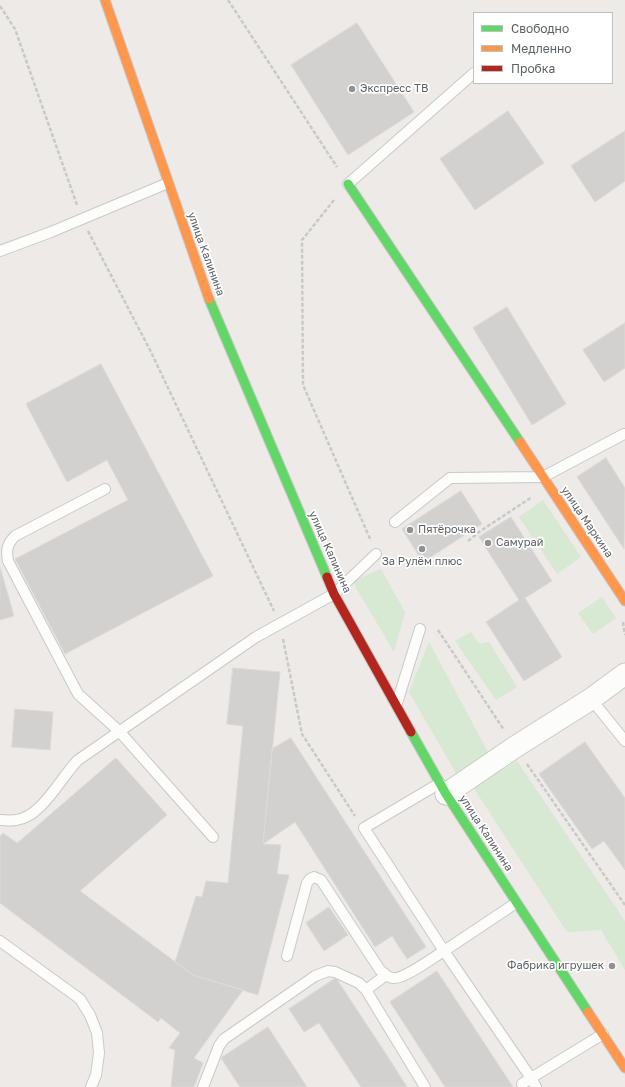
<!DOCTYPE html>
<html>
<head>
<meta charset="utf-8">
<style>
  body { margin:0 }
  #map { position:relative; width:625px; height:1087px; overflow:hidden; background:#edeae7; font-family:"Golos Text",sans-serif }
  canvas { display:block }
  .legend { position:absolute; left:473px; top:12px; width:140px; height:72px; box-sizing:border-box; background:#fff; border:1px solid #bec0c1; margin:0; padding:5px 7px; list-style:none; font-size:12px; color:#5c6165 }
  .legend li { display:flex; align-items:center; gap:8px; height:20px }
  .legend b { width:20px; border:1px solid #bec0c1 }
</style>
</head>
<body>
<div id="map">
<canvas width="625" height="1087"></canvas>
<ul class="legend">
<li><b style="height:5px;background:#63d668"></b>Свободно</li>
<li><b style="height:5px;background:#ff974d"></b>Медленно</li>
<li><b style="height:5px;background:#b3261e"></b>Пробка</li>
</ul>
</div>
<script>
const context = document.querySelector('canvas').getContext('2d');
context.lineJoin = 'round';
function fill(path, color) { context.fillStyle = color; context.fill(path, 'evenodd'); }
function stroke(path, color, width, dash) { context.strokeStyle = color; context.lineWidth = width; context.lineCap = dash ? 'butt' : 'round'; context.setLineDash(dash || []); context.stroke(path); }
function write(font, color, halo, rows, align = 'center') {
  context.font = font + ' "Golos Text",sans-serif'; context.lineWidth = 3.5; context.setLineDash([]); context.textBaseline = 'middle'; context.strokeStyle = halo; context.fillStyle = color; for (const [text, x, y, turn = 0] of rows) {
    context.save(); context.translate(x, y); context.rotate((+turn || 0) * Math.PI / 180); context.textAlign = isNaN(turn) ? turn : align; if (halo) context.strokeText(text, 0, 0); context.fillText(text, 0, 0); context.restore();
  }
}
fill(new Path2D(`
  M 543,500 L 581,557 L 557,574 L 519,517 Z
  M 381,569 L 405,612 L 394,652 L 352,581 Z
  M 602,597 L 616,618 L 593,634 L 578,613 Z
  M 471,632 L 479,644 L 489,642 L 517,687 L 496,700 L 455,641 Z
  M 429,642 L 488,752 L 456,773 L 409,692 Z
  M 517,761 L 625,921 L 625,970 L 601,930 L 567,932 L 473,787 Z`), '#d7e8d3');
const building = new Path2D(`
  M 357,23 L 414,112 L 348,155 L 291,65 Z
  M 508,111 L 544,163 L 475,210 L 440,159 Z
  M 625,131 L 625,181 L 595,202 L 571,166 Z
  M 507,307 L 566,404 L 532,425 L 473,328 Z
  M 625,323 L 625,368 L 604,382 L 583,350 Z
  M 101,364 L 213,576 L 65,654 L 15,559 L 128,500 L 107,460 L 67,482 L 26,404 Z
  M 606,458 L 625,488 L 624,549 L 577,477 Z
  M 461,491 L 482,524 L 423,562 L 402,529 Z
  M 511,517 L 552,581 L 525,598 L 562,657 L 524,681 L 486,622 L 519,600 L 479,537 Z
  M 0,567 L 14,616 L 0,620 Z
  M 233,668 L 280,672 L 263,844 L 281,845 L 277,874 L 289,875 L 258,995 L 193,975 L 175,962 L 196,896 L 202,897 L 206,881 L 228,883 L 243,726 L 227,724 Z
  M 15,709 L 53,712 L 50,750 L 12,747 Z
  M 291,738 L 426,947 L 407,959 L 392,936 L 375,947 L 295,822 L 263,844 L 272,749 Z
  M 585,742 L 625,798 L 625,870 L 604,841 L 592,849 L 539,774 Z
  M 116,758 L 167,815 L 80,891 L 193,975 L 243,990 L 194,1058 L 203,1063 L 194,1087 L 171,1087 L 175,1050 L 169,1048 L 180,1033 L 161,1018 L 158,1022 L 0,903 L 0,836 L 3,833 L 17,843 Z
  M 329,907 L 348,935 L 324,951 L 306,923 Z
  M 437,971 L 513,1087 L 445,1087 L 390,1002 Z
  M 336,978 L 388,1057 L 407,1087 L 361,1087 L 319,1023 L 304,1032 L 289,1009 Z
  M 268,1027 L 307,1087 L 240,1087 L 221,1058 Z`);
fill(building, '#d3d1d0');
stroke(building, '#dcdad6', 1);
const lane = new Path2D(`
  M 348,184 L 474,73
  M 0,251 L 51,232 L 168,183
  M 105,489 L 15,536 C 7,544 6,550 8,561 L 78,694 L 119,731 L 213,837
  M 395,522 L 450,478 L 543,477 L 624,434
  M 591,699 L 625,741
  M 397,703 L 420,629
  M 0,820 C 5,820 11,821 16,820 C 42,817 61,777 78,760 L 256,637 L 334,594 L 376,554
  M 516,903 L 444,951 L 531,1078 L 603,1034
  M 0,941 L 80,999 L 90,1015 L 97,1033 L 99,1053 L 96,1075 L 91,1087
  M 287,956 L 307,883 L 310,879 L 314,877 L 321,880 L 380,970 C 384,973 388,978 393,978 C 403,980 434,957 444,951 L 364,828 L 440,783
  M 366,990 L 386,975
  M 522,1084 L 531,1078 L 536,1087
  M 203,1087 L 219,1046 L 224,1039 L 315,976 L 328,971 L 335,972 L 359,983 L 366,990 L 425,1087`);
const street = new Path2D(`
  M 446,794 L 515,747 L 591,699 L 625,674`);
const fast = new Path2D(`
  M 348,184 L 520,442
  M 209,299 L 327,577
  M 411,732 L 446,794 L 588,1012`);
const slow = new Path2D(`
  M 105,0 L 209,299
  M 520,442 L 625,601
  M 588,1012 L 625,1068`);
const jam = new Path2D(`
  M 327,577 L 334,594 L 411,732`);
stroke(lane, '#c9c9c9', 12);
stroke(street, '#c9c9c9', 23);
stroke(fast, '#c8c7c8', 11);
stroke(slow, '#c8c7c8', 11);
stroke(jam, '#c8c7c8', 11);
stroke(new Path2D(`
  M 228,0 L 337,167
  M 0,6 L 15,29 L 77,205
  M 334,200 L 302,240 L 303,385 L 371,541
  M 88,231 L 151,352 L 274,611
  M 468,541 L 479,532 L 532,497
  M 623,622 L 625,635
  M 438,630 L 504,730
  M 283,639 L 302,734 L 355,816
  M 527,764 L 625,905`), '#c6cbc8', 2.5, [4, 2]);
stroke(lane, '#fcfcfb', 10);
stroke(street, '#fcfcfb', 21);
stroke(fast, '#63d668', 9);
stroke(slow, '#ff974d', 9);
stroke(jam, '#b3261e', 9);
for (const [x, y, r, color] of [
  [352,89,4,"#8f9192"],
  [410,530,4,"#8f9192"],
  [488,543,4,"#8f9192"],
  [422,549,4,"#8f9192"],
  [612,966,4,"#8f9192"]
]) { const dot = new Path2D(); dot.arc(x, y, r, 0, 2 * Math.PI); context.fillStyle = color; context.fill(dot); stroke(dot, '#fff', 1.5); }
write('11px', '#5c6165', '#fff', [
  ["Экспресс ТВ",360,89],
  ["Пятёрочка",418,530],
  ["Самурай",496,543],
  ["За Рулём плюс",422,562,"center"],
  ["Фабрика игрушек",604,966,"right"]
], 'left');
write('11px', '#5c6165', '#fff', [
  ["улица Калинина",206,254,70],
  ["улица Маркина",587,522,56],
  ["улица Калинина",330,552,66],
  ["улица Калинина",486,833,57]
]);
</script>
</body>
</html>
